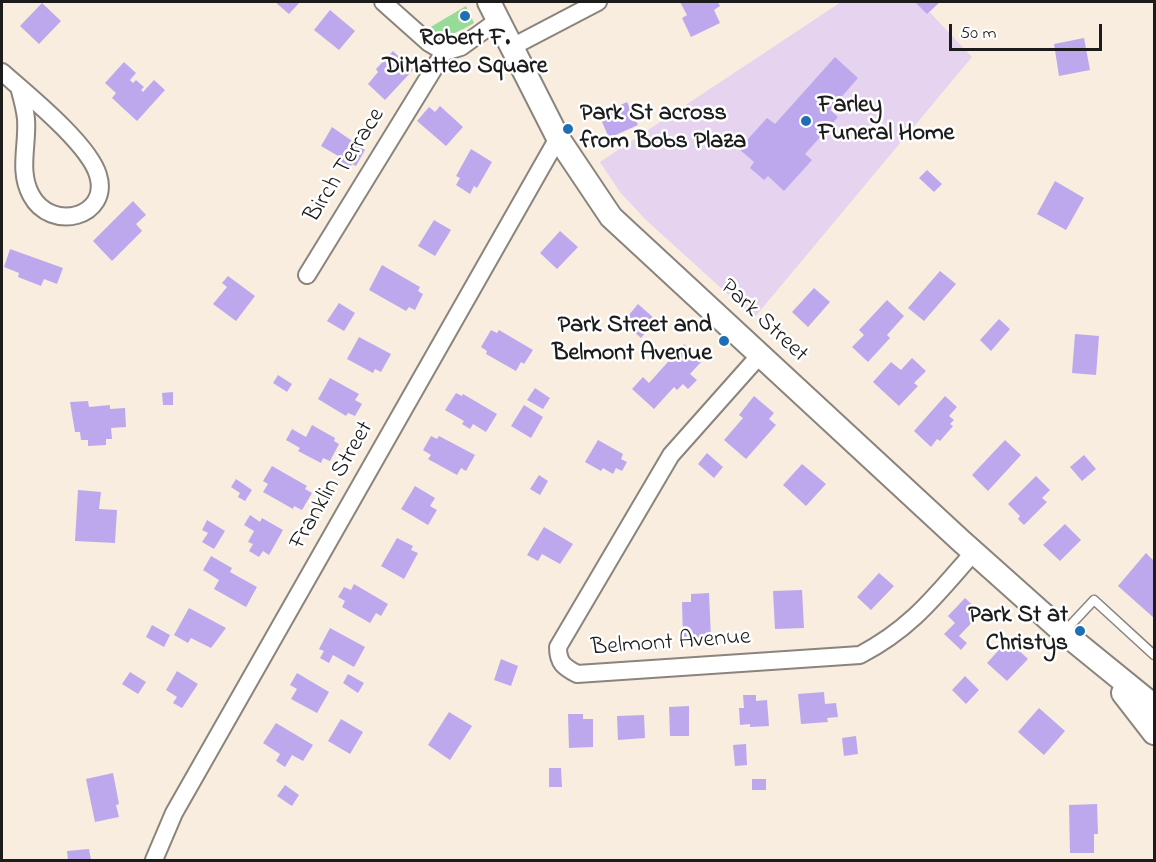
<!DOCTYPE html>
<html>
<head>
<meta charset="utf-8">
<style>
  body { margin:0 }
  #map { position:relative; width:1156px; height:862px; overflow:hidden; background:#f8edde; font-family:"Indie Flower",sans-serif }
  canvas { display:block }
  .frame { position:absolute; inset:0; border:3px solid #1c1c1c; pointer-events:none }
  .scale { position:absolute; left:949px; top:24px; width:153px; height:27px; box-sizing:border-box; border:3px solid #1c1c1c; border-top:0; padding-left:8px; font-size:18px; line-height:21px; white-space:nowrap; color:#1c1c1c; -webkit-text-stroke:4px #fff; paint-order:stroke }
</style>
</head>
<body>
<div id="map">
<canvas width="1156" height="862"></canvas>
<div class="frame"></div>
<div class="scale">50 m</div>
</div>
<script>
const context = document.querySelector('canvas').getContext('2d');
context.lineJoin = 'round';
function fill(path, color) { context.fillStyle = color; context.fill(path, 'evenodd'); }
function stroke(path, color, width, dash) { context.strokeStyle = color; context.lineWidth = width; context.lineCap = dash ? 'butt' : 'round'; context.setLineDash(dash || []); context.stroke(path); }
function write(font, color, halo, rows, align = 'center') {
  context.font = font + ' "Indie Flower",sans-serif'; context.lineWidth = 5; context.setLineDash([]); context.textBaseline = 'middle'; context.strokeStyle = halo; context.fillStyle = color; for (const [text, x, y, turn = 0] of rows) {
    context.save(); context.translate(x, y); context.rotate((+turn || 0) * Math.PI / 180); context.textAlign = isNaN(turn) ? turn : align; if (halo) context.strokeText(text, 0, 0); context.fillText(text, 0, 0); context.restore();
  }
}
fill(new Path2D(`
  M 841,2 L 920,2 L 972,57 L 754,318 L 646,220 L 620,192 L 600,162 Z`), '#e5d3f0');
fill(new Path2D(`
  M 466,6 L 474,23 C 458,32 445,41 429,28 Z`), '#96dc96');
fill(new Path2D(`
  M 275,2 L 300,2 L 289,14 Z
  M 680,2 L 718,2 L 720,6 L 714,10 L 720,23 L 691,37 L 682,18 L 687,15 Z
  M 915,2 L 940,2 L 927,14 Z
  M 42,3 L 61,21 L 39,44 L 20,26 Z
  M 330,10 L 355,31 L 339,50 L 314,30 Z
  M 1084,38 L 1090,70 L 1059,76 L 1054,44 Z
  M 393,51 L 413,70 L 385,100 L 368,84 L 378,72 L 376,69 Z
  M 835,57 L 858,78 L 830,110 L 838,117 L 805,154 L 812,160 L 784,191 L 768,176 L 764,180 L 750,168 L 754,162 L 739,149 L 767,118 L 775,124 Z
  M 124,62 L 136,73 L 130,80 L 133,83 L 136,80 L 144,87 L 141,90 L 143,92 L 154,80 L 165,90 L 137,121 L 112,98 L 116,93 L 105,83 Z
  M 627,102 L 638,125 L 609,138 L 599,115 Z
  M 440,106 L 463,127 L 446,146 L 417,121 L 429,107 L 435,112 Z
  M 332,127 L 365,150 L 356,166 L 352,164 L 348,171 L 336,163 L 340,157 L 321,146 Z
  M 471,149 L 492,162 L 477,188 L 474,186 L 470,194 L 456,185 L 460,178 L 456,176 Z
  M 927,170 L 942,184 L 934,192 L 919,178 Z
  M 1055,181 L 1084,198 L 1066,230 L 1037,214 Z
  M 133,201 L 146,215 L 136,224 L 142,231 L 112,261 L 93,241 Z
  M 434,220 L 451,230 L 435,256 L 418,246 Z
  M 560,231 L 578,247 L 557,269 L 540,253 Z
  M 10,249 L 63,268 L 57,284 L 44,279 L 41,286 L 18,277 L 19,273 L 4,267 Z
  M 382,265 L 420,287 L 418,291 L 423,294 L 415,310 L 409,307 L 406,311 L 369,290 Z
  M 940,271 L 956,284 L 924,321 L 908,308 Z
  M 228,276 L 255,296 L 236,321 L 213,304 L 227,287 L 222,283 Z
  M 814,288 L 830,302 L 808,327 L 792,312 Z
  M 887,300 L 904,316 L 887,335 L 890,338 L 868,362 L 852,347 L 864,335 L 859,330 Z
  M 339,303 L 355,313 L 344,331 L 327,321 Z
  M 638,304 L 656,320 L 641,338 L 623,322 Z
  M 999,319 L 1010,329 L 991,351 L 980,340 Z
  M 491,330 L 497,333 L 499,330 L 533,350 L 524,364 L 521,362 L 516,371 L 486,354 L 487,351 L 481,347 Z
  M 1075,334 L 1099,336 L 1096,375 L 1072,373 Z
  M 359,337 L 391,354 L 381,372 L 375,369 L 373,373 L 347,359 Z
  M 684,344 L 702,361 L 690,374 L 697,380 L 688,389 L 683,384 L 677,390 L 674,387 L 654,409 L 632,389 L 643,377 L 649,383 Z
  M 912,358 L 926,371 L 914,383 L 918,386 L 899,406 L 873,382 L 891,362 L 901,370 Z
  M 278,375 L 292,384 L 287,392 L 273,383 Z
  M 330,378 L 359,394 L 355,400 L 362,404 L 355,416 L 348,413 L 346,416 L 318,399 Z
  M 535,388 L 550,398 L 543,409 L 527,400 Z
  M 173,392 L 173,405 L 163,405 L 162,393 Z
  M 456,393 L 462,396 L 463,394 L 497,414 L 486,432 L 473,424 L 470,429 L 462,424 L 464,421 L 445,410 Z
  M 754,396 L 774,413 L 769,419 L 776,425 L 746,459 L 724,440 L 743,418 L 739,415 Z
  M 945,396 L 957,407 L 949,416 L 954,420 L 950,424 L 953,426 L 940,441 L 937,439 L 931,447 L 914,431 Z
  M 88,401 L 89,407 L 110,405 L 110,409 L 125,408 L 126,427 L 111,428 L 112,439 L 106,439 L 106,445 L 88,446 L 88,440 L 81,440 L 80,432 L 75,432 L 70,402 Z
  M 524,405 L 543,417 L 531,438 L 511,426 Z
  M 312,425 L 335,438 L 334,441 L 339,444 L 330,461 L 323,458 L 321,463 L 298,451 L 300,448 L 286,440 L 292,429 L 306,437 Z
  M 431,436 L 437,439 L 439,436 L 475,455 L 466,471 L 461,468 L 457,475 L 428,459 L 431,455 L 423,450 Z
  M 598,440 L 623,454 L 621,459 L 627,462 L 622,471 L 616,468 L 613,474 L 603,468 L 601,471 L 585,462 Z
  M 1005,440 L 1021,455 L 988,491 L 972,475 Z
  M 707,453 L 723,467 L 714,478 L 698,464 Z
  M 1084,455 L 1096,469 L 1082,481 L 1070,467 Z
  M 802,464 L 826,484 L 806,506 L 783,485 Z
  M 272,466 L 307,486 L 305,489 L 312,493 L 302,510 L 294,506 L 293,509 L 263,492 L 268,484 L 263,481 Z
  M 539,475 L 548,481 L 540,495 L 530,489 Z
  M 1036,476 L 1050,490 L 1042,498 L 1047,502 L 1024,525 L 1018,519 L 1020,516 L 1008,504 Z
  M 236,479 L 252,490 L 245,501 L 238,497 L 240,493 L 231,487 Z
  M 415,486 L 435,498 L 430,506 L 437,510 L 428,525 L 401,509 Z
  M 78,490 L 101,492 L 99,509 L 117,510 L 115,543 L 75,541 Z
  M 250,515 L 260,522 L 262,518 L 283,530 L 269,555 L 263,551 L 259,557 L 249,551 L 253,544 L 248,542 L 254,531 L 244,525 Z
  M 207,520 L 225,531 L 214,549 L 202,542 L 208,533 L 202,530 Z
  M 1065,524 L 1081,540 L 1060,561 L 1043,545 Z
  M 544,527 L 573,544 L 560,564 L 542,554 L 538,561 L 527,555 Z
  M 397,538 L 413,546 L 411,550 L 418,553 L 404,579 L 381,566 Z
  M 1146,553 L 1154,561 L 1154,618 L 1118,586 Z
  M 211,556 L 232,568 L 230,572 L 257,587 L 246,607 L 214,589 L 219,580 L 203,570 Z
  M 879,573 L 894,586 L 871,610 L 857,597 Z
  M 354,584 L 388,604 L 381,616 L 376,613 L 370,623 L 342,607 L 345,601 L 338,597 L 344,587 L 351,590 Z
  M 802,590 L 804,628 L 775,629 L 773,591 Z
  M 709,593 L 711,638 L 683,639 L 682,602 L 691,602 L 691,594 Z
  M 965,598 L 981,613 L 959,636 L 967,643 L 961,650 L 944,634 L 955,623 L 948,616 Z
  M 189,608 L 226,628 L 211,648 L 191,638 L 188,643 L 174,635 Z
  M 152,625 L 170,635 L 164,647 L 146,637 Z
  M 330,628 L 365,647 L 354,667 L 333,655 L 329,663 L 320,658 L 324,651 L 319,649 Z
  M 1008,640 L 1028,659 L 1007,681 L 987,663 Z
  M 501,659 L 518,666 L 511,686 L 494,680 Z
  M 177,671 L 198,684 L 182,708 L 173,703 L 177,697 L 166,690 Z
  M 130,672 L 146,682 L 138,694 L 122,684 Z
  M 297,673 L 329,692 L 317,713 L 291,699 L 297,689 L 290,685 Z
  M 348,674 L 364,683 L 358,693 L 343,683 Z
  M 965,676 L 979,690 L 966,704 L 952,690 Z
  M 824,692 L 825,704 L 836,703 L 838,717 L 827,718 L 828,722 L 801,724 L 798,694 Z
  M 743,695 L 756,695 L 756,701 L 767,700 L 769,726 L 750,727 L 750,724 L 740,725 L 739,708 L 744,708 Z
  M 689,706 L 689,736 L 670,736 L 669,707 Z
  M 1039,708 L 1065,731 L 1044,755 L 1018,732 Z
  M 449,712 L 472,726 L 450,760 L 428,745 Z
  M 568,714 L 583,714 L 583,719 L 593,719 L 593,747 L 569,748 Z
  M 644,715 L 645,738 L 618,740 L 617,716 Z
  M 341,719 L 363,732 L 350,754 L 328,741 Z
  M 276,723 L 313,745 L 303,761 L 292,755 L 285,767 L 276,761 L 280,754 L 263,743 Z
  M 856,736 L 858,754 L 844,756 L 842,738 Z
  M 746,744 L 747,765 L 735,766 L 733,745 Z
  M 549,768 L 561,768 L 562,787 L 549,787 Z
  M 113,773 L 119,804 L 116,805 L 119,817 L 95,822 L 86,779 Z
  M 752,779 L 766,779 L 766,790 L 752,790 Z
  M 285,785 L 299,795 L 292,806 L 277,796 Z
  M 1097,804 L 1098,834 L 1094,834 L 1094,853 L 1070,853 L 1069,805 Z
  M 89,849 L 91,860 L 68,860 L 67,851 Z`), '#bea8ed');
const lane = new Path2D(`
  M 1064,632 L 1094,600 L 1154,655`);
const street = new Path2D(`
  M 383,2 L 429,43 L 444,52 L 461,47 L 497,21
  M 510,48 L 598,2
  M 2,72 C 27,94 89,144 98,175 C 111,217 51,233 31,195 C 18,171 28,145 26,119 C 25,108 22,98 19,87
  M 307,275 L 444,52
  M 759,356 L 671,455 L 558,647 C 558,663 564,667 577,674 L 860,655 C 912,628 936,595 974,552
  M 154,860 L 174,813 L 558,138`);
const secondary = new Path2D(`
  M 489,2 L 558,138 L 611,217 L 960,540 L 1063,632 L 1154,706
  M 1123,693 L 1154,733`);
stroke(lane, '#8a847d', 11);
stroke(street, '#8a847d', 20);
stroke(secondary, '#8a847d', 26);
stroke(lane, '#fff', 8);
stroke(street, '#fff', 16);
stroke(secondary, '#fff', 22);
for (const [x, y, r, color] of [
  [465,16,6,"#1f6fb2"],
  [806,121,6,"#1f6fb2"],
  [568,129,6,"#1f6fb2"],
  [724,341,6,"#1f6fb2"],
  [1080,631,6,"#1f6fb2"]
]) { const dot = new Path2D(); dot.arc(x, y, r, 0, 2 * Math.PI); context.fillStyle = color; context.fill(dot); stroke(dot, '#fff', 2); }
write('bold 24px', '#1c1c1c', '#fff', [
  ["Robert F.",465,40,"center"],
  ["DiMatteo Square",465,68,"center"],
  ["Farley",818,107],
  ["Funeral Home",818,135],
  ["Park St across",580,115],
  ["from Bobs Plaza",580,143],
  ["Park Street and",712,327,"right"],
  ["Belmont Avenue",712,355,"right"],
  ["Park St at",1068,617,"right"],
  ["Christys",1068,645,"right"]
], 'left');
write('24px', '#1c1c1c', '#fff', [
  ["Birch Terrace",346,166,-58],
  ["Park Street",763,322,43],
  ["Franklin Street",333,486,-60],
  ["Belmont Avenue",671,644,-4]
]);
</script>
</body>
</html>
